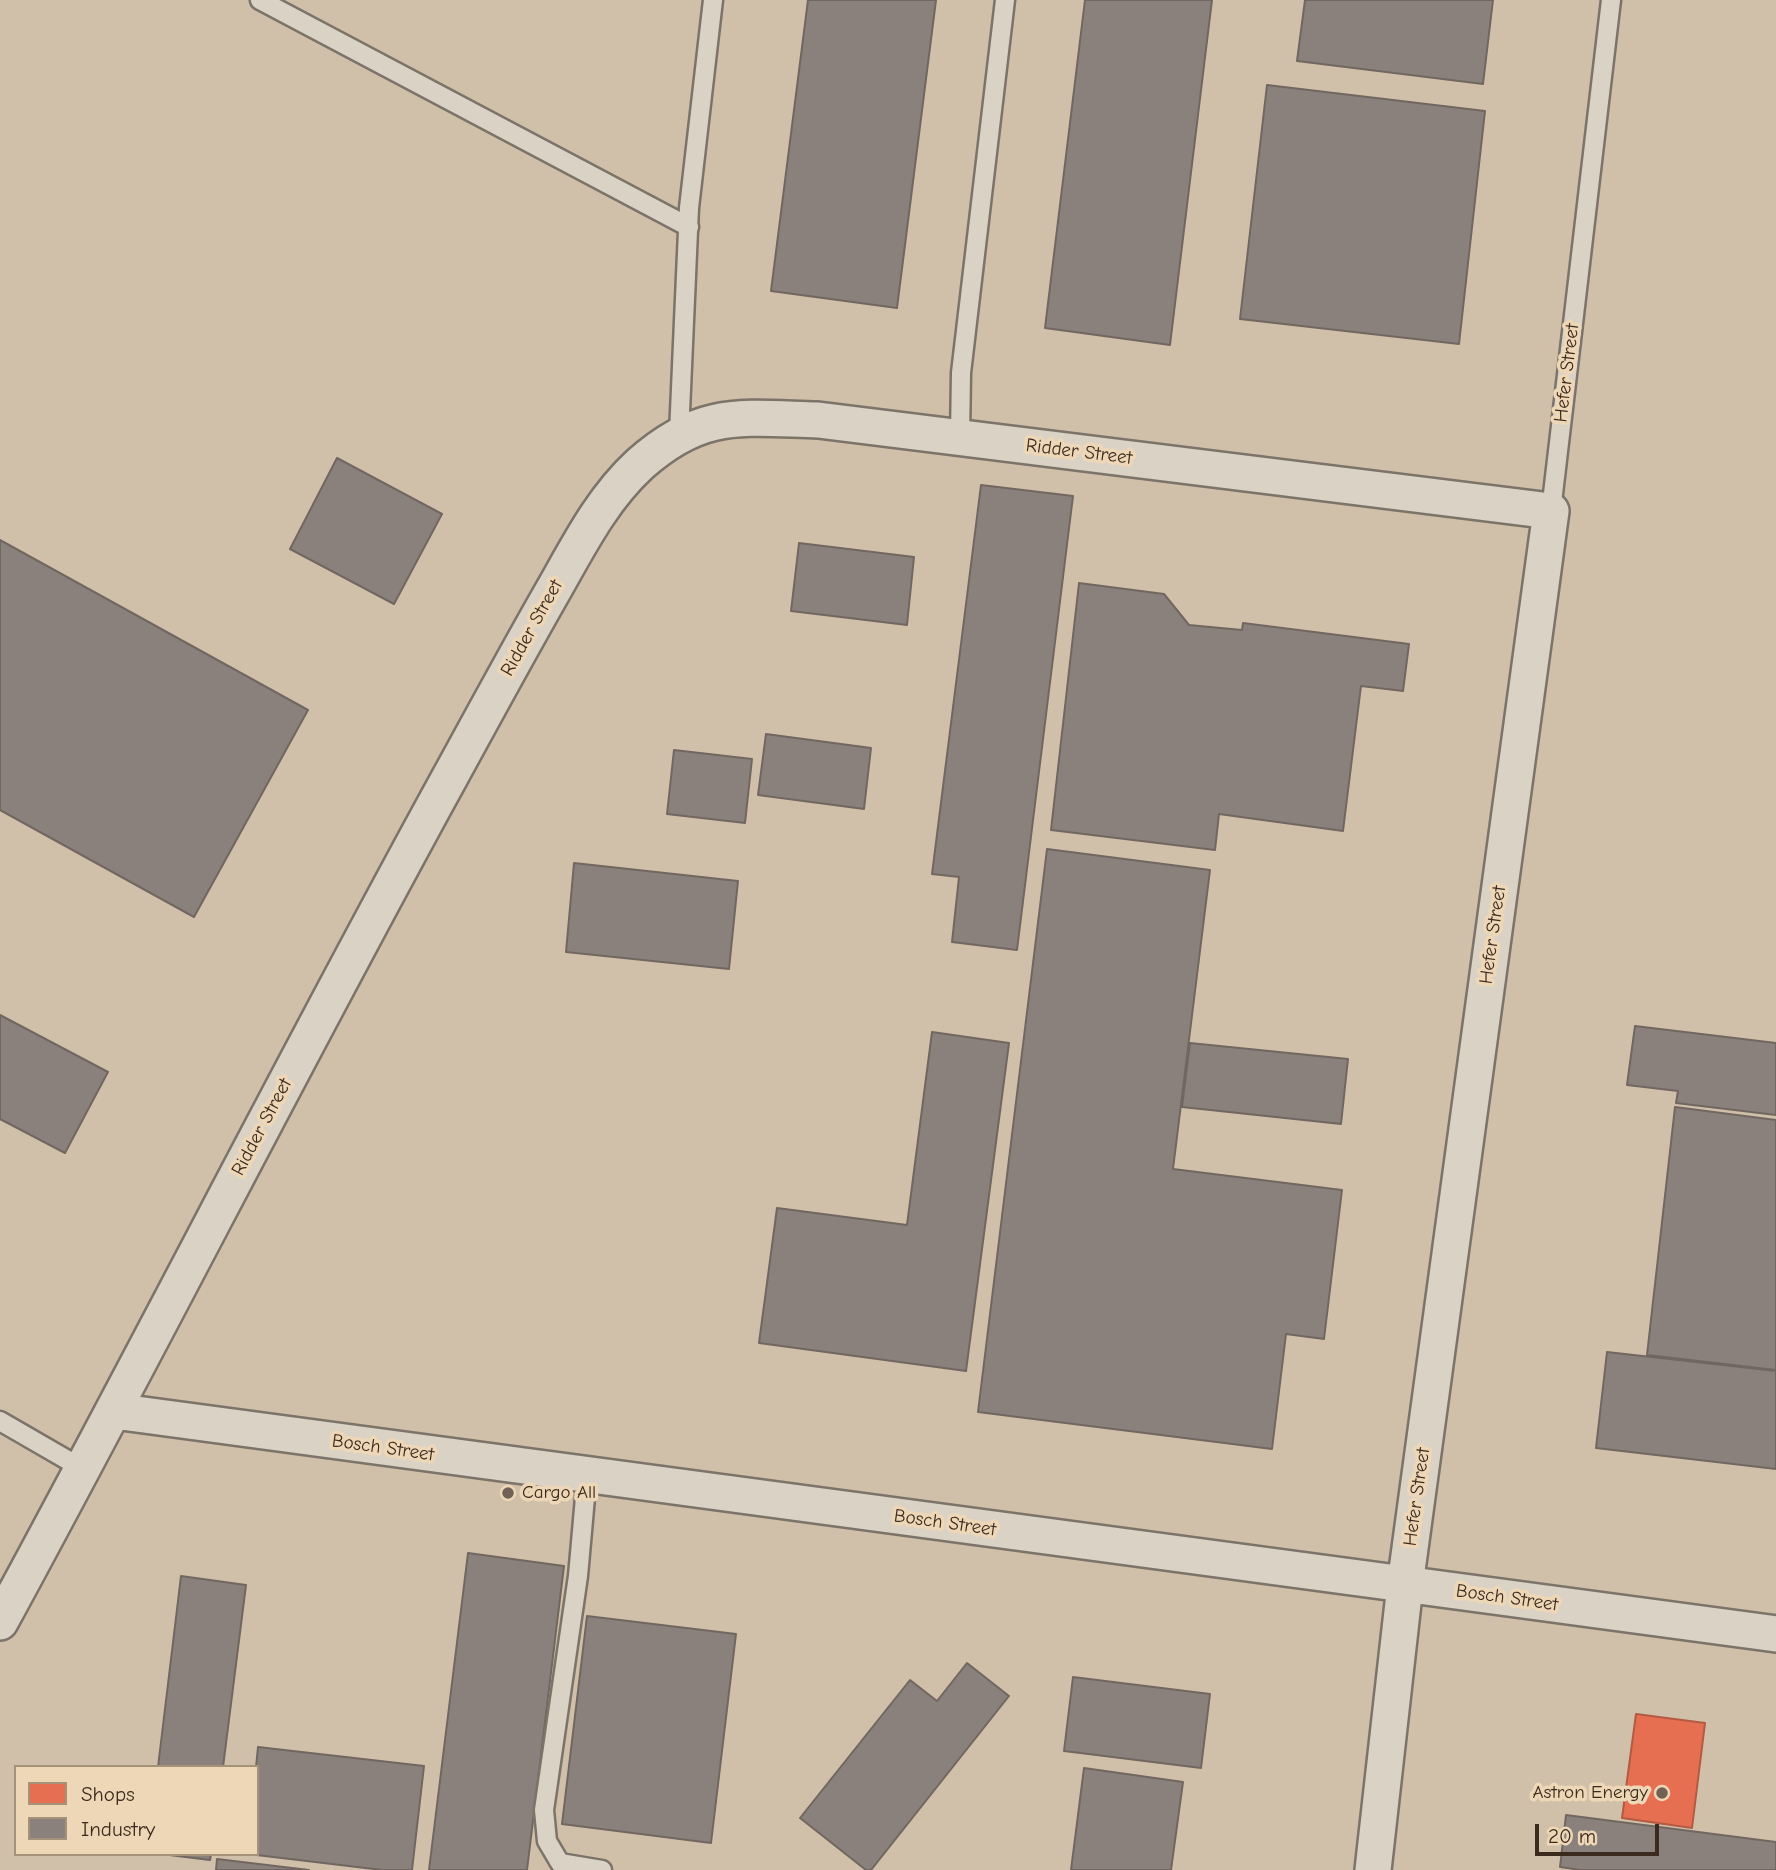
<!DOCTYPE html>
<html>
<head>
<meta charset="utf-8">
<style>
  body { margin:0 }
  #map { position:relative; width:1776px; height:1870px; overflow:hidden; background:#d6caba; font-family:"Comic Neue",sans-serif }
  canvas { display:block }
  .legend { position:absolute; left:14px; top:1765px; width:245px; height:91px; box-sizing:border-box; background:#eed7b6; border:2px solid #a69279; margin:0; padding:9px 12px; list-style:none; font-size:21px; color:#3b2a1e }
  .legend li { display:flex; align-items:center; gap:14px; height:35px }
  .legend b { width:35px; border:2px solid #a69279 }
  .scale { position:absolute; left:1535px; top:1824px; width:124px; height:32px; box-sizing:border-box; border:4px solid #3b2a1e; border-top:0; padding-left:9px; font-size:21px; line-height:24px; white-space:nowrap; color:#3b2a1e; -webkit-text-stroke:5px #eed7b6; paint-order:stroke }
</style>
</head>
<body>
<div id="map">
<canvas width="1776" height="1870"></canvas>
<ul class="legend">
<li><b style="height:19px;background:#e76f51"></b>Shops</li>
<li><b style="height:19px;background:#8a817c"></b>Industry</li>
</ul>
<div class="scale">20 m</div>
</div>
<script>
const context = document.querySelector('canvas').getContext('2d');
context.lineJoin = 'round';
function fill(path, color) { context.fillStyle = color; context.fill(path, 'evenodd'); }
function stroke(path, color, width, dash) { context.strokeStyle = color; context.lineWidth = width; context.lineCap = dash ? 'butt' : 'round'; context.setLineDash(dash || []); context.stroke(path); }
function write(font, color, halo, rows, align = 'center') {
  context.font = font + ' "Comic Neue",sans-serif'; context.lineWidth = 7; context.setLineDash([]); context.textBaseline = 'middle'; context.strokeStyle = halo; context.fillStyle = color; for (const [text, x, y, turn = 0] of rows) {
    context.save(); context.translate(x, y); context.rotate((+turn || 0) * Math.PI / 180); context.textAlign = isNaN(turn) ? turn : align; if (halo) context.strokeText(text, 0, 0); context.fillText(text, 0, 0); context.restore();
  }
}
fill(new Path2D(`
  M 0,0 L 1776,0 L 1776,1870 L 0,1870 ZM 16,1767 L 257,1767 L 257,1854 L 16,1854 Z`), '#d1c0a9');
const shops = new Path2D(`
  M 1636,1714 L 1705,1723 L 1692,1828 L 1622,1818 Z`);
fill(shops, '#e76f51');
stroke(shops, '#b35a42', 2);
const industry = new Path2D(`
  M 808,0 L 936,0 L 897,308 L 771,291 Z
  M 1085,0 L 1212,0 L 1170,345 L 1045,328 Z
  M 1305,0 L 1493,0 L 1483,84 L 1297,61 Z
  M 1267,85 L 1485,111 L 1459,344 L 1240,319 Z
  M 337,458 L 442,514 L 394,604 L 290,549 Z
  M 981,485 L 1073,496 L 1017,950 L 952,942 L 959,877 L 932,874 Z
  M 0,540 L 308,710 L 194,917 L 0,810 Z
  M 799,543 L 914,557 L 907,625 L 791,611 Z
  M 1079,583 L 1164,594 L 1189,625 L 1242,630 L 1243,623 L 1409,644 L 1403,691 L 1361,686 L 1343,831 L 1219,814 L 1215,850 L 1051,830 Z
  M 766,734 L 871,748 L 864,809 L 758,795 Z
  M 674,750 L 752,759 L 745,823 L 667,814 Z
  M 1047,849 L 1210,870 L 1173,1169 L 1342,1190 L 1324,1339 L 1286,1334 L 1272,1449 L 978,1412 Z
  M 574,863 L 738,881 L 729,969 L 566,952 Z
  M 0,1015 L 108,1072 L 65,1153 L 0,1119 Z
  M 1635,1026 L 1776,1043 L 1776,1115 L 1676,1103 L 1678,1091 L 1627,1085 Z
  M 932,1032 L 1009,1043 L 966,1371 L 759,1343 L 777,1208 L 907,1225 Z
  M 1190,1043 L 1348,1059 L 1341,1124 L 1182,1107 Z
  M 1675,1107 L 1776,1120 L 1776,1370 L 1647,1355 Z
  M 1607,1352 L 1776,1371 L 1776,1469 L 1596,1448 Z
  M 468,1553 L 564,1566 L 527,1870 L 429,1870 Z
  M 181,1576 L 246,1585 L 223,1767 L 158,1767 Z
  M 587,1616 L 736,1634 L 711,1843 L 562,1824 Z
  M 967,1663 L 1009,1696 L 871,1870 L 866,1870 L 800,1818 L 910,1680 L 937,1701 Z
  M 1073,1677 L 1210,1694 L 1201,1768 L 1064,1751 Z
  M 258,1747 L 424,1766 L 412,1870 L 382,1870 L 248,1854 L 257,1854 L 256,1767 Z
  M 1084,1768 L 1183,1782 L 1171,1870 L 1071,1870 Z
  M 1566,1815 L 1776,1842 L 1776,1870 L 1580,1870 L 1560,1867 Z
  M 161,1854 L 211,1854 L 210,1860 Z
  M 217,1859 L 309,1870 L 216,1870 Z`);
fill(industry, '#8a817c');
stroke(industry, '#726760', 2);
const lane = new Path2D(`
  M 260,0 L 689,227
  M 679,434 L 689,208 L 713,0
  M 960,438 L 961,373 L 1005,0
  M 1551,511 L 1611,0
  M 0,1421 L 83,1469
  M 587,1475 L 578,1576 L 544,1810 L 547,1841 L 560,1863 L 602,1870`);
const street = new Path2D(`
  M 114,1411 L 1776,1634
  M 0,1622 C 153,1341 297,1055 451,775 C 485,713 519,650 554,589 C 579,545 602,499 640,464 C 702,409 741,418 818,420 L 1551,511 L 1405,1585 L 1373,1870`);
stroke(lane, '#7c7369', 23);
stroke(street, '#7c7369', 40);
stroke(lane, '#dbd2c6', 18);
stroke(street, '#dbd2c6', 35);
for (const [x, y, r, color] of [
  [508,1493,7,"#716255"],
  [1662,1793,7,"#716255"]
]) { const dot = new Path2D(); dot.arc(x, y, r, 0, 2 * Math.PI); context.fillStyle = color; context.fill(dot); stroke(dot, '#eed7b6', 2.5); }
write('19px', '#3b2a1e', '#eed7b6', [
  ["Hefer Street",1567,373,-83],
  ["Ridder Street",1079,452,7],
  ["Ridder Street",532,628,-61],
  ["Hefer Street",1493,935,-82],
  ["Ridder Street",262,1127,-62],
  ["Bosch Street",383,1448,8],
  ["Hefer Street",1417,1497,-82],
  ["Bosch Street",945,1523,8],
  ["Bosch Street",1507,1598,8]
]);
write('19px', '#3b2a1e', '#eed7b6', [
  ["Cargo All",522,1493],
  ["Astron Energy",1648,1793,"right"]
], 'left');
</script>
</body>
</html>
